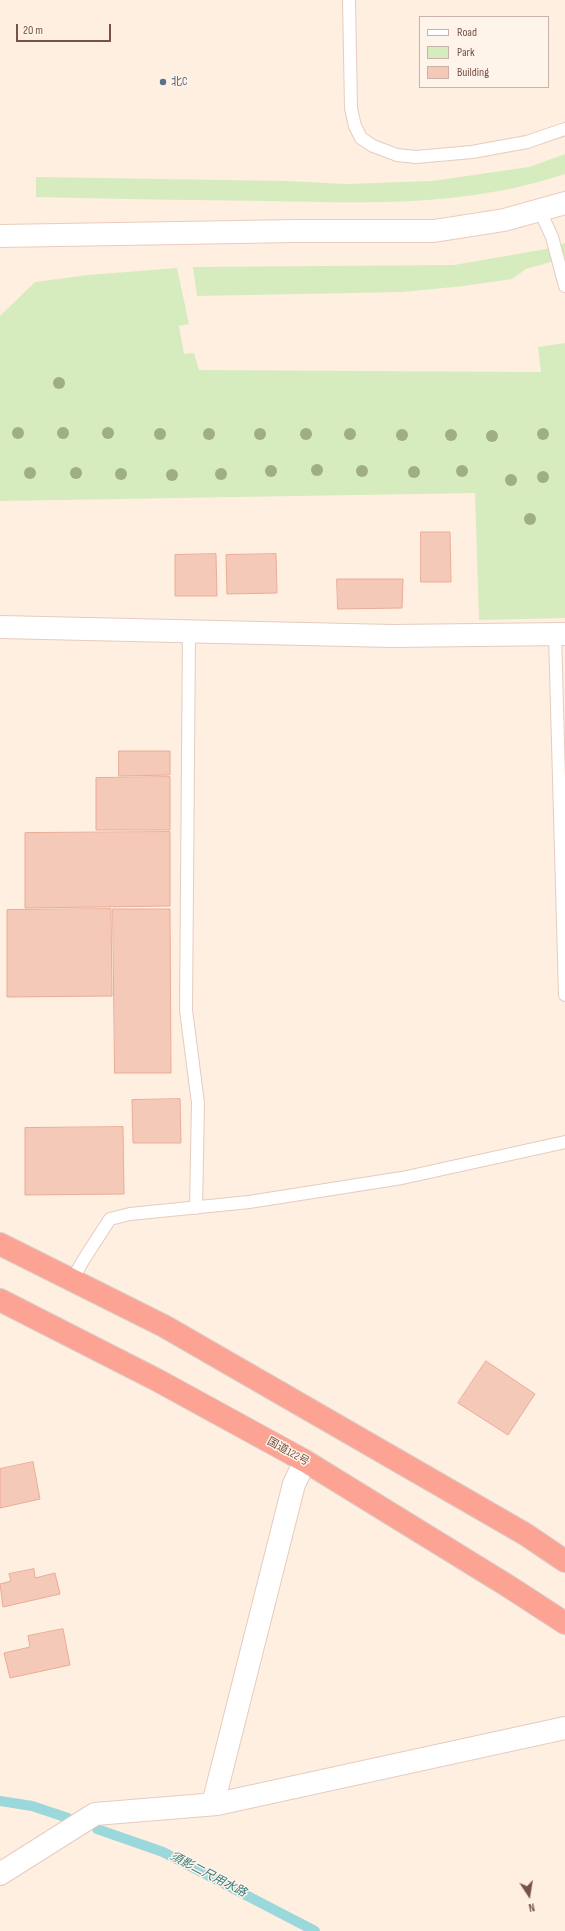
<!DOCTYPE html>
<html>
<head>
<meta charset="utf-8">
<style>
  body { margin:0 }
  #map { position:relative; width:565px; height:1931px; overflow:hidden; background:#feefe1; font-family:"Sofia Sans Condensed",sans-serif }
  canvas { display:block }
  .legend { position:absolute; left:419px; top:16px; width:130px; height:72px; box-sizing:border-box; background:#fff4e9; border:1px solid #c9b3a8; margin:0; padding:5px 7px; list-style:none; font-size:12px; color:#775246 }
  .legend li { display:flex; align-items:center; gap:8px; height:20px }
  .legend b { width:20px; border:1px solid #c9b3a8 }
  .north { position:absolute; left:509px; top:1875px; width:40px; height:40px; -webkit-text-stroke:3px #fff4e9; paint-order:stroke; rotate:168deg; font-size:11px; font-weight:700; line-height:16px; text-align:center; color:#775246 }
  .north::after { content:''; display:block; margin:auto; width:14px; height:18px; background:#775246; clip-path:polygon(50% 0,100% 100%,50% 72%,0 100%) }
  .scale { position:absolute; left:16px; top:24px; width:95px; height:18px; box-sizing:border-box; border:2px solid #775246; border-top:0; padding-left:5px; font-size:12px; line-height:14px; white-space:nowrap; color:#775246; -webkit-text-stroke:3px #fff4e9; paint-order:stroke }
</style>
</head>
<body>
<div id="map">
<canvas width="565" height="1931"></canvas>
<ul class="legend">
<li><b style="height:5px;background:#fff"></b>Road</li>
<li><b style="height:11px;background:#d6ecbf"></b>Park</li>
<li><b style="height:11px;background:#f5c9b7"></b>Building</li>
</ul>
<div class="north">N</div>
<div class="scale">20 m</div>
</div>
<script>
const context = document.querySelector('canvas').getContext('2d');
context.lineJoin = 'round';
function fill(path, color) { context.fillStyle = color; context.fill(path, 'evenodd'); }
function stroke(path, color, width, dash) { context.strokeStyle = color; context.lineWidth = width; context.lineCap = dash ? 'butt' : 'round'; context.setLineDash(dash || []); context.stroke(path); }
function write(font, color, halo, rows, align = 'center') {
  context.font = font + ' "Sofia Sans Condensed","Noto Sans JP",sans-serif'; context.lineWidth = 3; context.setLineDash([]); context.textBaseline = 'middle'; context.strokeStyle = halo; context.fillStyle = color; for (const [text, x, y, turn = 0] of rows) {
    context.save(); context.translate(x, y); context.rotate((+turn || 0) * Math.PI / 180); context.textAlign = isNaN(turn) ? turn : align; if (halo) context.strokeText(text, 0, 0); context.fillText(text, 0, 0); context.restore();
  }
}
fill(new Path2D(`
  M 565,154 L 565,174 C 464,207 373,203 269,201 C 191,200 113,199 36,197 L 36,177 L 287,181 L 346,184 L 432,181 L 529,167 Z
  M 565,243 L 565,258 L 526,269 L 512,279 L 464,286 L 402,292 L 197,296 L 193,267 L 454,265 L 552,248 Z
  M 177,268 L 189,324 L 179,326 L 184,354 L 194,353 L 199,370 L 541,372 L 538,347 L 565,343 L 565,618 L 479,620 L 475,493 L 0,501 L 0,316 L 35,282 L 88,275 Z`), '#d6ecbf');
stroke(new Path2D(`
  M 0,1801 L 32,1806 L 68,1818
  M 97,1829 L 163,1852 L 315,1931`), '#9ad8db', 10);
const building = new Path2D(`
  M 421,532 L 450,532 L 451,582 L 421,582 Z
  M 216,554 L 217,596 L 175,596 L 175,555 Z
  M 276,554 L 277,593 L 227,594 L 226,555 Z
  M 337,579 L 403,579 L 402,608 L 338,609 Z
  M 119,751 L 170,751 L 170,775 L 119,776 Z
  M 170,777 L 170,830 L 96,830 L 96,778 Z
  M 170,832 L 170,906 L 25,908 L 25,833 Z
  M 111,909 L 112,996 L 7,997 L 7,910 Z
  M 113,909 L 170,909 L 171,1073 L 115,1073 Z
  M 180,1099 L 181,1143 L 133,1143 L 132,1100 Z
  M 123,1127 L 124,1194 L 25,1195 L 25,1128 Z
  M 486,1361 L 535,1394 L 508,1435 L 458,1403 Z
  M 33,1462 L 40,1499 L 0,1508 L 0,1469 Z
  M 34,1569 L 35,1578 L 55,1573 L 60,1594 L 3,1607 L 0,1584 L 11,1581 L 9,1574 Z
  M 63,1629 L 70,1665 L 10,1678 L 4,1653 L 30,1647 L 28,1636 Z`);
fill(building, '#f5c9b7');
stroke(building, '#e9ac96', 1);
const lane = new Path2D(`
  M 349,0 L 351,108 L 355,126 L 361,138 L 373,146 L 397,155 L 416,157 L 472,152 L 527,142 L 565,129
  M 540,211 L 552,237 L 565,286
  M 189,632 L 186,1010 L 198,1103 L 196,1208
  M 555,634 L 565,995
  M 72,1280 L 84,1259 L 110,1219 L 130,1214 L 249,1202 L 402,1178 L 565,1142`);
const street = new Path2D(`
  M 0,627 L 392,636 L 565,634
  M 213,1804 L 294,1484 L 305,1461
  M 0,1874 L 95,1814 L 217,1804 L 565,1728`);
const secondary = new Path2D(`
  M 0,236 L 296,231 L 434,231 L 504,220 L 565,203`);
const highway = new Path2D(`
  M 0,1244 L 164,1326 L 525,1534 L 565,1561
  M 0,1300 L 157,1380 L 305,1461 L 508,1586 L 565,1623`);
stroke(lane, '#e5ccbf', 14);
stroke(street, '#e5ccbf', 24);
stroke(secondary, '#eaccbc', 24);
stroke(highway, '#d9cfcb', 24);
stroke(lane, '#fff', 12);
stroke(street, '#fff', 22);
stroke(secondary, '#fff', 22);
stroke(highway, '#fda393', 22);
context.fillStyle = '#a0ae86';
for (const [x, y] of [
  [59,383],
  [18,433],
  [63,433],
  [108,433],
  [160,434],
  [209,434],
  [260,434],
  [306,434],
  [350,434],
  [543,434],
  [402,435],
  [451,435],
  [492,436],
  [317,470],
  [271,471],
  [362,471],
  [462,471],
  [414,472],
  [30,473],
  [76,473],
  [121,474],
  [221,474],
  [172,475],
  [543,477],
  [511,480],
  [530,519]
]) { context.beginPath(); context.arc(x, y, 6, 0, 2 * Math.PI); context.fill(); }
for (const [x, y, r, color] of [
  [163,82,4,"#5c6f8a"]
]) { const dot = new Path2D(); dot.arc(x, y, r, 0, 2 * Math.PI); context.fillStyle = color; context.fill(dot); stroke(dot, '#fff4e9', 1.5); }
write('11px', '#4e5e75', '#fff4e9', [
  ["北C",171,82]
], 'left');
write('11px', '#775246', '#fff4e9', [
  ["国道122号",288,1452,29]
]);
write('italic 12px', '#397a7e', '#fff4e9', [
  ["須影二尺用水路",208,1875,27]
]);
</script>
</body>
</html>
